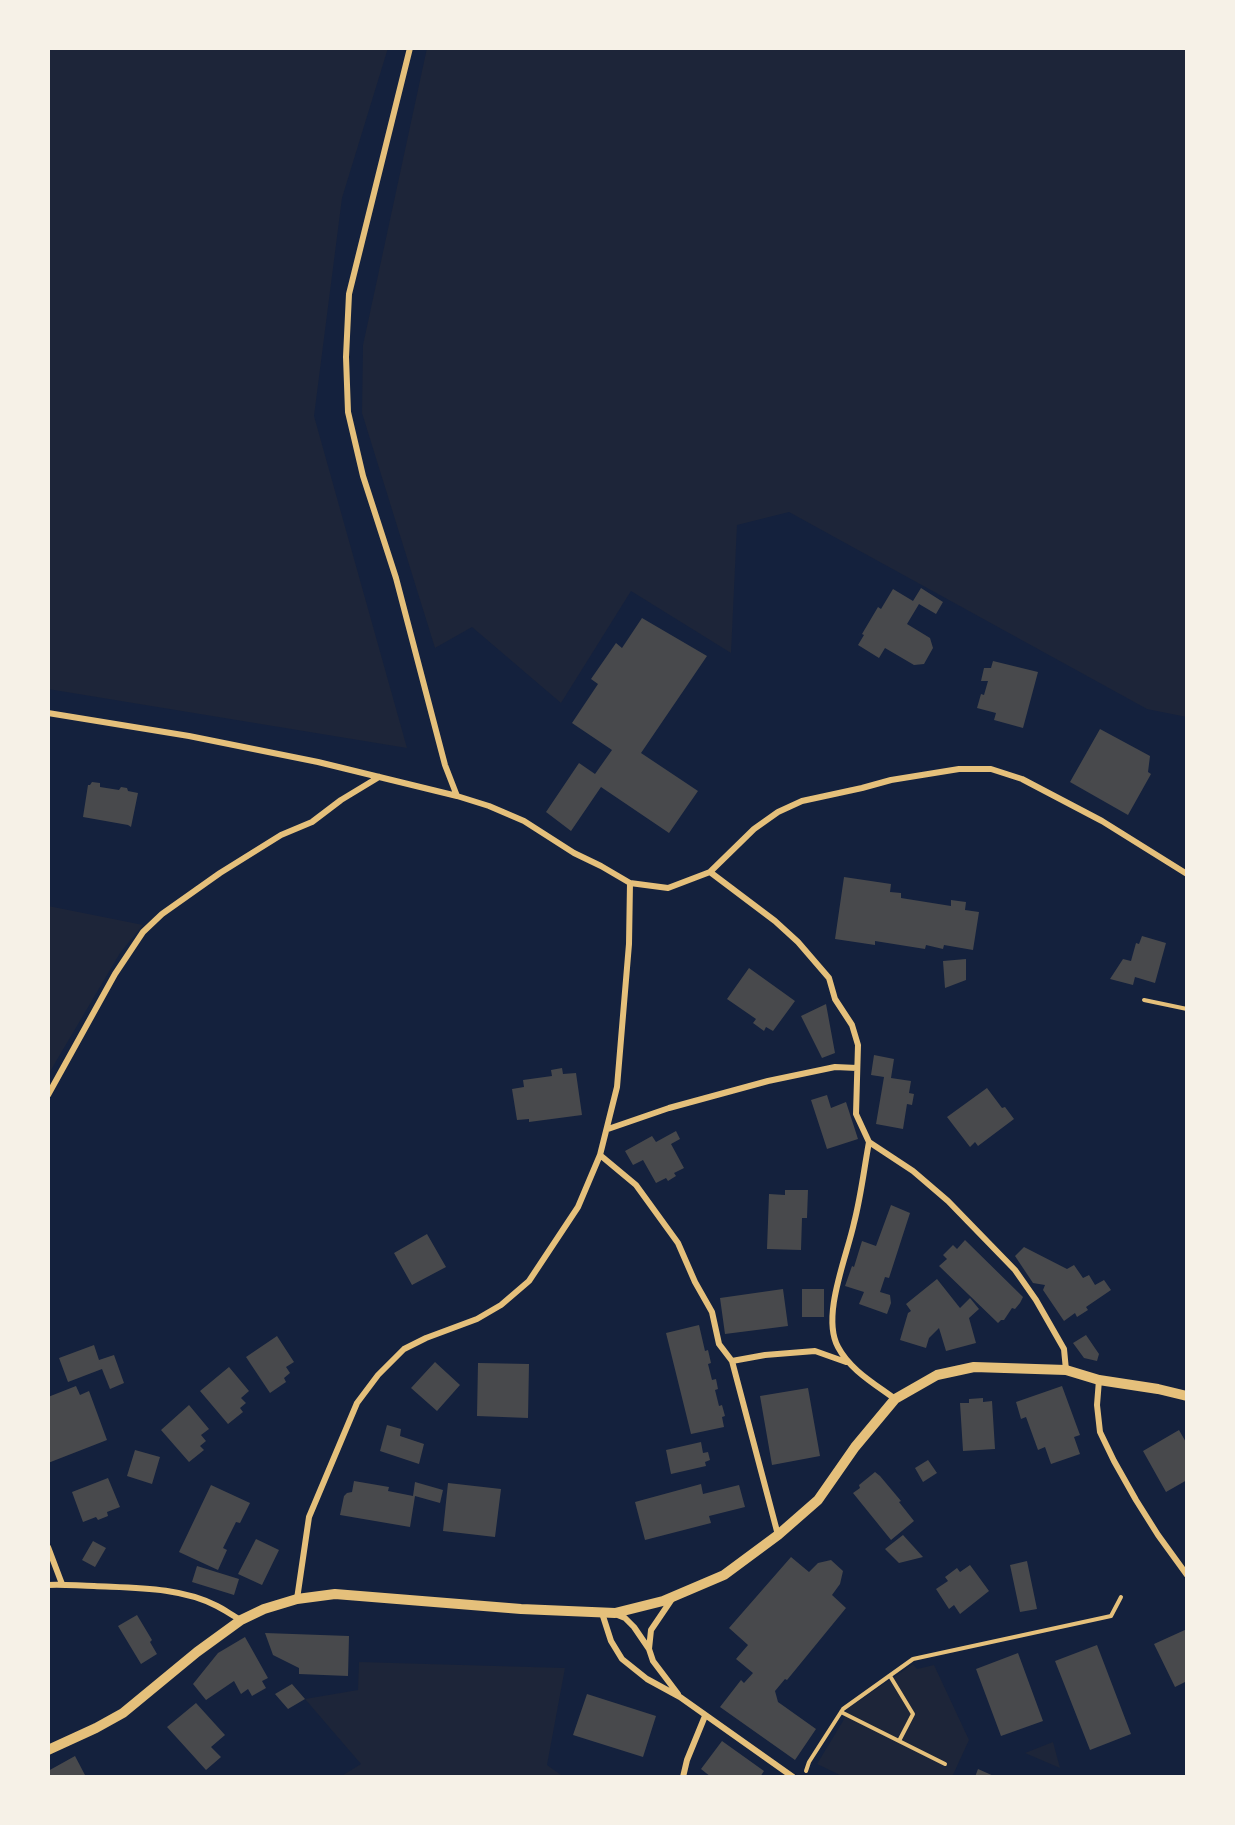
<!DOCTYPE html>
<html>
<head>
<meta charset="utf-8">
<style>
  body { margin:0 }
  #map { position:relative; width:1235px; height:1825px; overflow:hidden; background:#14213d; font-family:Cabin,sans-serif }
  canvas { display:block }
  .frame { position:absolute; inset:0; border:50px solid #f6f1e7; pointer-events:none }
</style>
</head>
<body>
<div id="map">
<canvas width="1235" height="1825"></canvas>
<div class="frame"></div>
</div>
<script>
const context = document.querySelector('canvas').getContext('2d');
context.lineJoin = 'round';
function fill(path, color) { context.fillStyle = color; context.fill(path, 'evenodd'); }
function stroke(path, color, width, dash) { context.strokeStyle = color; context.lineWidth = width; context.lineCap = dash ? 'butt' : 'round'; context.setLineDash(dash || []); context.stroke(path); }
fill(new Path2D(`
  M 48,48 L 388,48 L 342,198 L 314,416 L 407,748 L 48,689 Z
  M 427,48 L 1187,48 L 1187,717 L 1147,709 L 789,512 L 737,525 L 731,653 L 631,591 L 561,703 L 472,627 L 435,648 L 362,413 L 363,345 Z
  M 48,906 L 143,925 L 120,953 L 48,1075 Z
  M 359,1662 L 565,1668 L 547,1765 L 564,1777 L 340,1777 L 361,1764 L 305,1699 L 358,1690 Z
  M 913,1664 L 917,1669 L 934,1665 L 969,1740 L 952,1777 L 844,1777 L 817,1764 L 843,1721 L 847,1709 Z
  M 1053,1742 L 1060,1768 L 1025,1753 Z`), '#1d2539');
fill(new Path2D(`
  M 921,588 L 943,602 L 936,614 L 919,604 L 907,624 L 930,638 L 933,648 L 924,664 L 914,665 L 885,648 L 879,658 L 858,645 L 864,635 L 862,634 L 878,607 L 881,609 L 893,589 L 913,601 Z
  M 642,618 L 707,656 L 641,753 L 698,791 L 669,833 L 601,787 L 571,831 L 546,812 L 579,763 L 595,774 L 612,750 L 572,723 L 598,684 L 591,679 L 616,643 L 622,648 Z
  M 993,661 L 1038,672 L 1023,728 L 994,720 L 996,713 L 977,708 L 981,694 L 984,695 L 988,681 L 981,681 L 984,668 L 991,668 Z
  M 1100,729 L 1150,756 L 1148,772 L 1151,774 L 1128,815 L 1070,782 Z
  M 92,782 L 100,783 L 100,787 L 119,790 L 121,787 L 127,788 L 128,791 L 138,793 L 131,827 L 128,825 L 83,817 L 88,785 L 90,785 Z
  M 844,877 L 891,884 L 890,892 L 901,893 L 901,898 L 951,906 L 951,900 L 966,902 L 965,910 L 979,912 L 973,950 L 944,945 L 943,949 L 926,945 L 925,949 L 875,941 L 875,945 L 835,939 Z
  M 1142,936 L 1166,943 L 1155,983 L 1135,977 L 1133,985 L 1110,979 L 1123,959 L 1131,961 L 1136,943 L 1139,944 Z
  M 966,959 L 966,980 L 945,988 L 943,961 Z
  M 749,968 L 795,1001 L 773,1031 L 766,1027 L 764,1031 L 753,1023 L 756,1019 L 727,999 Z
  M 826,1004 L 835,1053 L 822,1058 L 801,1016 Z
  M 874,1055 L 894,1059 L 891,1078 L 911,1081 L 909,1093 L 914,1094 L 912,1105 L 907,1104 L 903,1129 L 876,1124 L 884,1077 L 871,1075 Z
  M 562,1068 L 563,1074 L 576,1073 L 582,1115 L 529,1122 L 529,1119 L 517,1120 L 512,1089 L 524,1087 L 523,1080 L 552,1076 L 551,1070 Z
  M 987,1088 L 1002,1108 L 1005,1107 L 1014,1119 L 978,1146 L 975,1142 L 970,1147 L 947,1117 Z
  M 827,1095 L 831,1108 L 846,1102 L 858,1139 L 827,1149 L 811,1100 Z
  M 676,1131 L 680,1139 L 671,1144 L 684,1168 L 674,1173 L 676,1176 L 668,1181 L 666,1178 L 656,1183 L 643,1160 L 633,1165 L 625,1151 L 652,1136 L 656,1142 Z
  M 785,1190 L 808,1190 L 807,1218 L 802,1218 L 801,1250 L 767,1249 L 769,1194 L 785,1195 Z
  M 891,1205 L 910,1213 L 889,1278 L 885,1277 L 880,1292 L 890,1295 L 891,1303 L 887,1314 L 859,1304 L 864,1292 L 845,1286 L 852,1266 L 854,1267 L 862,1241 L 876,1246 Z
  M 427,1234 L 446,1267 L 412,1285 L 394,1253 Z
  M 965,1240 L 1023,1297 L 1020,1303 L 1015,1309 L 1012,1308 L 1004,1320 L 1001,1320 L 998,1323 L 939,1266 L 947,1259 L 943,1255 L 953,1245 L 957,1249 Z
  M 1024,1247 L 1067,1269 L 1074,1265 L 1083,1278 L 1089,1275 L 1095,1285 L 1104,1280 L 1111,1290 L 1086,1307 L 1088,1310 L 1077,1317 L 1075,1313 L 1064,1321 L 1043,1290 L 1045,1285 L 1033,1283 L 1015,1256 Z
  M 937,1279 L 960,1308 L 970,1298 L 979,1309 L 969,1318 L 976,1343 L 946,1351 L 939,1328 L 929,1338 L 926,1348 L 900,1340 L 908,1313 L 911,1311 L 906,1304 Z
  M 783,1289 L 788,1326 L 725,1334 L 720,1298 Z
  M 802,1289 L 824,1289 L 824,1317 L 802,1317 Z
  M 699,1325 L 705,1351 L 708,1350 L 711,1363 L 708,1364 L 712,1380 L 716,1379 L 718,1389 L 715,1390 L 719,1406 L 722,1405 L 725,1416 L 722,1417 L 724,1427 L 691,1434 L 666,1333 Z
  M 1086,1335 L 1099,1354 L 1097,1361 L 1084,1358 L 1073,1343 Z
  M 277,1336 L 294,1362 L 286,1367 L 290,1373 L 284,1378 L 286,1382 L 270,1393 L 246,1357 Z
  M 94,1345 L 99,1360 L 114,1355 L 124,1383 L 110,1389 L 102,1369 L 68,1382 L 59,1358 Z
  M 435,1362 L 460,1385 L 437,1411 L 411,1388 Z
  M 478,1363 L 529,1364 L 528,1418 L 477,1416 Z
  M 229,1367 L 249,1391 L 241,1398 L 246,1403 L 240,1408 L 243,1412 L 228,1424 L 200,1391 Z
  M 76,1386 L 80,1395 L 89,1391 L 107,1440 L 48,1463 L 48,1397 Z
  M 1062,1386 L 1080,1435 L 1074,1437 L 1080,1454 L 1051,1464 L 1045,1447 L 1038,1450 L 1026,1417 L 1021,1419 L 1016,1402 Z
  M 808,1388 L 820,1456 L 772,1465 L 760,1396 Z
  M 983,1398 L 983,1402 L 992,1401 L 995,1449 L 963,1451 L 960,1403 L 969,1403 L 969,1399 Z
  M 189,1405 L 209,1429 L 201,1435 L 206,1441 L 200,1446 L 204,1450 L 189,1462 L 161,1430 Z
  M 387,1425 L 401,1429 L 400,1436 L 424,1444 L 419,1464 L 380,1451 Z
  M 1179,1430 L 1187,1444 L 1187,1480 L 1166,1492 L 1143,1451 Z
  M 701,1442 L 703,1453 L 708,1452 L 710,1460 L 705,1462 L 706,1466 L 671,1474 L 666,1450 Z
  M 135,1450 L 160,1457 L 152,1484 L 127,1476 Z
  M 928,1460 L 937,1473 L 923,1482 L 915,1468 Z
  M 875,1472 L 880,1476 L 901,1501 L 899,1502 L 914,1521 L 891,1540 L 853,1493 L 860,1488 L 859,1485 Z
  M 108,1478 L 120,1507 L 107,1512 L 108,1516 L 98,1520 L 96,1517 L 83,1522 L 72,1492 Z
  M 354,1481 L 389,1487 L 388,1491 L 413,1496 L 415,1482 L 443,1490 L 440,1503 L 415,1496 L 410,1527 L 340,1515 L 344,1496 L 347,1493 L 352,1492 Z
  M 448,1483 L 501,1489 L 495,1537 L 443,1531 Z
  M 701,1484 L 703,1494 L 739,1485 L 745,1507 L 709,1516 L 711,1523 L 645,1540 L 635,1502 Z
  M 211,1485 L 250,1503 L 240,1523 L 236,1522 L 223,1548 L 227,1550 L 218,1570 L 179,1552 Z
  M 903,1535 L 923,1557 L 899,1563 L 885,1549 Z
  M 256,1539 L 279,1550 L 262,1585 L 238,1574 Z
  M 93,1541 L 106,1548 L 95,1567 L 82,1560 Z
  M 791,1557 L 809,1572 L 818,1563 L 831,1560 L 843,1571 L 840,1584 L 832,1595 L 846,1608 L 787,1680 L 785,1679 L 775,1691 L 778,1702 L 816,1729 L 795,1760 L 720,1707 L 741,1680 L 744,1683 L 753,1673 L 736,1659 L 748,1645 L 729,1628 Z
  M 1027,1561 L 1037,1609 L 1020,1612 L 1010,1565 Z
  M 970,1565 L 989,1591 L 960,1614 L 954,1605 L 949,1609 L 936,1589 L 948,1581 L 945,1577 L 957,1568 L 960,1572 Z
  M 197,1566 L 239,1579 L 234,1595 L 192,1582 Z
  M 137,1615 L 152,1640 L 150,1642 L 157,1654 L 141,1664 L 118,1626 Z
  M 1187,1629 L 1187,1681 L 1175,1687 L 1154,1644 Z
  M 265,1633 L 349,1636 L 348,1676 L 299,1674 L 299,1668 L 273,1655 Z
  M 245,1637 L 268,1678 L 262,1681 L 266,1688 L 252,1696 L 248,1689 L 241,1694 L 234,1681 L 206,1700 L 193,1684 L 218,1653 Z
  M 1097,1645 L 1131,1734 L 1090,1750 L 1055,1661 Z
  M 1018,1653 L 1043,1721 L 1001,1736 L 976,1669 Z
  M 292,1684 L 305,1699 L 288,1709 L 275,1694 Z
  M 587,1694 L 656,1716 L 643,1757 L 573,1735 Z
  M 196,1703 L 225,1735 L 211,1747 L 221,1757 L 206,1770 L 167,1727 Z
  M 722,1741 L 764,1771 L 760,1777 L 711,1777 L 701,1769 Z
  M 75,1756 L 86,1777 L 48,1777 L 48,1771 Z
  M 978,1769 L 996,1777 L 975,1777 Z`), '#48494c');
stroke(new Path2D(`
  M 1144,1000 L 1187,1009
  M 890,1676 L 913,1714 L 899,1741
  M 841,1712 L 945,1764
  M 806,1771 L 809,1762 L 843,1709 L 913,1659 L 1111,1616 L 1121,1597`), '#e5c07b', 4);
stroke(new Path2D(`
  M 410,48 L 349,294 L 346,357 L 348,412 L 363,476 L 396,578 L 445,765 L 457,796
  M 48,713 L 189,736 L 318,762 L 457,796 L 489,806 L 524,821 L 574,853 L 601,866 L 630,883 L 668,888 L 710,872 L 754,829 L 778,812 L 802,801 L 862,788 L 891,780 L 959,769 L 991,769 L 1022,779 L 1102,821 L 1187,874
  M 710,872 L 775,921 L 798,942 L 829,978 L 835,999 L 852,1025 L 858,1045 L 856,1114 L 869,1142 L 913,1171 L 948,1201 L 1015,1270 L 1036,1300 L 1064,1349 L 1066,1370
  M 48,1095 L 115,974 L 143,932 L 162,914 L 220,873 L 281,835 L 312,822 L 341,800 L 379,777
  M 608,1129 L 669,1108 L 768,1081 L 835,1067 L 857,1068
  M 869,1142 C 864,1169 861,1196 854,1223 C 847,1256 821,1316 838,1347 C 850,1370 875,1384 895,1399
  M 600,1155 L 636,1185 L 678,1243 L 695,1282 L 712,1312 L 719,1344 L 732,1361 L 778,1535
  M 732,1361 L 765,1355 L 815,1351 L 846,1362
  M 1099,1380 L 1097,1405 L 1100,1432 L 1114,1461 L 1136,1500 L 1158,1535 L 1187,1575
  M 48,1547 L 62,1584
  M 48,1585 C 64,1584 79,1586 94,1586 C 134,1588 181,1587 217,1606 C 225,1610 233,1616 241,1620
  M 297,1599 L 309,1517 L 357,1403 L 378,1375 L 404,1349 L 426,1338 L 477,1319 L 501,1305 L 529,1281 L 578,1207 L 600,1155 L 617,1087 L 629,944 L 630,883
  M 602,1613 L 611,1641 L 622,1659 L 647,1679 L 680,1697 L 793,1777
  M 615,1614 L 625,1618 L 634,1627 L 649,1649 L 653,1661 L 678,1694
  M 649,1649 L 651,1630 L 672,1599
  M 683,1777 L 687,1760 L 705,1716`), '#e5c07b', 6);
stroke(new Path2D(`
  M 48,1750 L 96,1728 L 123,1713 L 197,1652 L 241,1620 L 264,1609 L 297,1599 L 335,1594 L 521,1609 L 615,1613 L 663,1601 L 724,1575 L 778,1535 L 818,1500 L 855,1447 L 895,1399 L 937,1375 L 974,1367 L 1066,1370 L 1099,1380 L 1158,1389 L 1187,1396`), '#e5c07b', 10);
</script>
</body>
</html>
